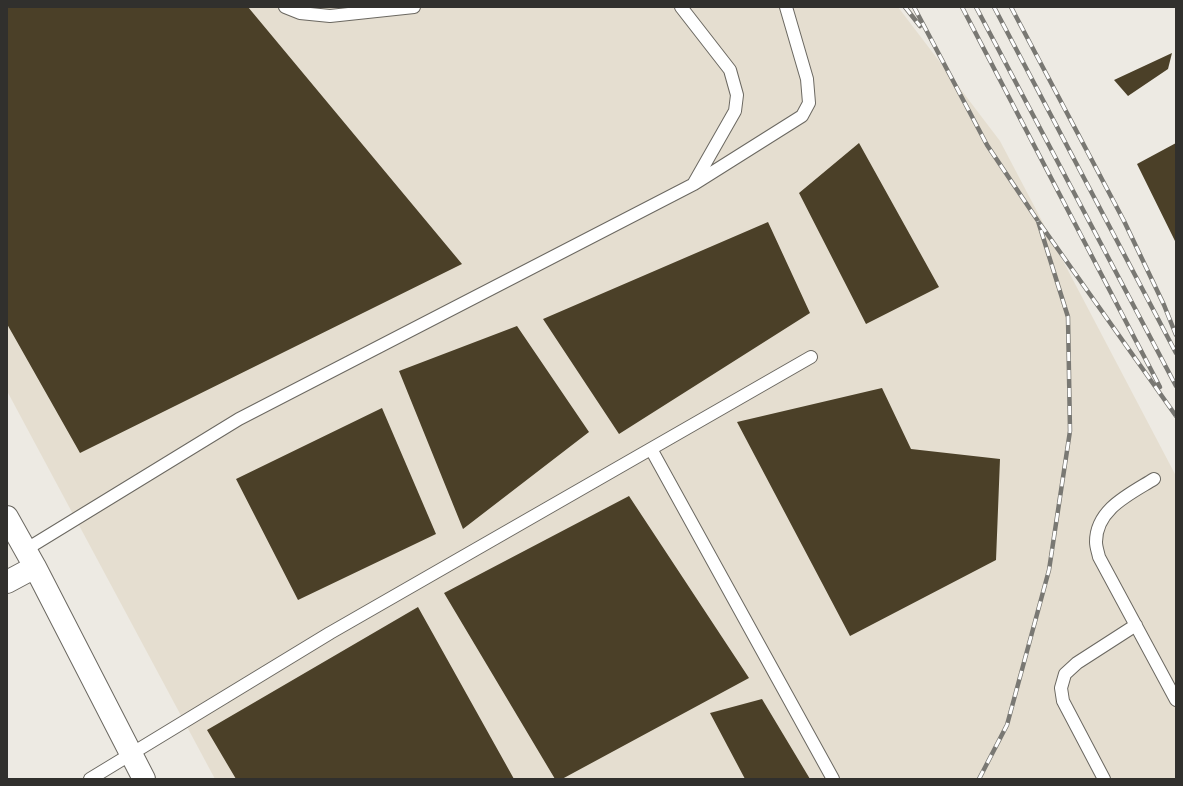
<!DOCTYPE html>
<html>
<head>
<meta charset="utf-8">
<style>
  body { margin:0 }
  #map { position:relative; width:1183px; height:786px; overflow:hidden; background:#edeae3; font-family:"DejaVu Sans",sans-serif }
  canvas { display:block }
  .frame { position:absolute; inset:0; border:8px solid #31302d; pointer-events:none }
</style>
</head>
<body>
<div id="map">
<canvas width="1183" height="786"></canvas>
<div class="frame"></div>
</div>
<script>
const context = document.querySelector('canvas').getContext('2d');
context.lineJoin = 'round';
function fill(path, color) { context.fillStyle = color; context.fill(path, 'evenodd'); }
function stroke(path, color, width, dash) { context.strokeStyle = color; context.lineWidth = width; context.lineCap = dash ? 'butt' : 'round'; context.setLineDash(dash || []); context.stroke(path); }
fill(new Path2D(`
  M 7,7 L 898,7 L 1000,141 L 1176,476 L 1176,779 L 215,779 L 7,391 Z`), '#e5ded0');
fill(new Path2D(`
  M 7,7 L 248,7 L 462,264 L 80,453 L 7,324 Z
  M 1172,53 L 1168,69 L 1128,96 L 1114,80 Z
  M 859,143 L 939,287 L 866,324 L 799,193 Z
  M 1176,143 L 1176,240 L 1175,241 L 1137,164 Z
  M 768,222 L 810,313 L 619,434 L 543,319 Z
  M 517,326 L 589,432 L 463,529 L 399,371 Z
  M 882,388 L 911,449 L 1000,459 L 996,560 L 850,636 L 737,422 Z
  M 382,408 L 436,534 L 298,600 L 236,479 Z
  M 629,496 L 749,678 L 562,779 L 555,779 L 444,593 Z
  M 418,607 L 514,779 L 236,779 L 207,730 Z
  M 762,699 L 810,779 L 745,779 L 710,713 Z`), '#4b4028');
const lane = new Path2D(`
  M 285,7 L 300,13 L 330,16 L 414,7
  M 681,7 L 730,70 L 737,95 L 735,111 L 694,183
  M 651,449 L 833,779
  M 1154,479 C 1130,494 1096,509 1096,542 C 1096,547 1098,552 1099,557 L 1176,700
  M 25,550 L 239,419 L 694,184 L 802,116 L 809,103 L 807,79 L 786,7
  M 90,779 L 330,633 L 811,357
  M 1104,779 L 1063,701 L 1061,688 L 1065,674 L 1077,663 L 1136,625`);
const secondary = new Path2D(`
  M 7,517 L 35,567 L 144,779
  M 7,582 L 35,567`);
stroke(lane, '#6b6861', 14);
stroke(secondary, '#6b6861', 24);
stroke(lane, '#fff', 12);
stroke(secondary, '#fff', 22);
const rail = new Path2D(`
  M 905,7 L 920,26
  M 914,7 L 987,145 L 1038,221 L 1176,416
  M 962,7 L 1160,387
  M 976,7 L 1176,386
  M 994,7 L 1176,353
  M 1011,7 L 1124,221 L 1164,305 L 1176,335
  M 979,779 L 1007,725 L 1049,570 L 1070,431 L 1068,317 L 1038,221`);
stroke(rail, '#797873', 4.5);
stroke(rail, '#fff', 3, [9]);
</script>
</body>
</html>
